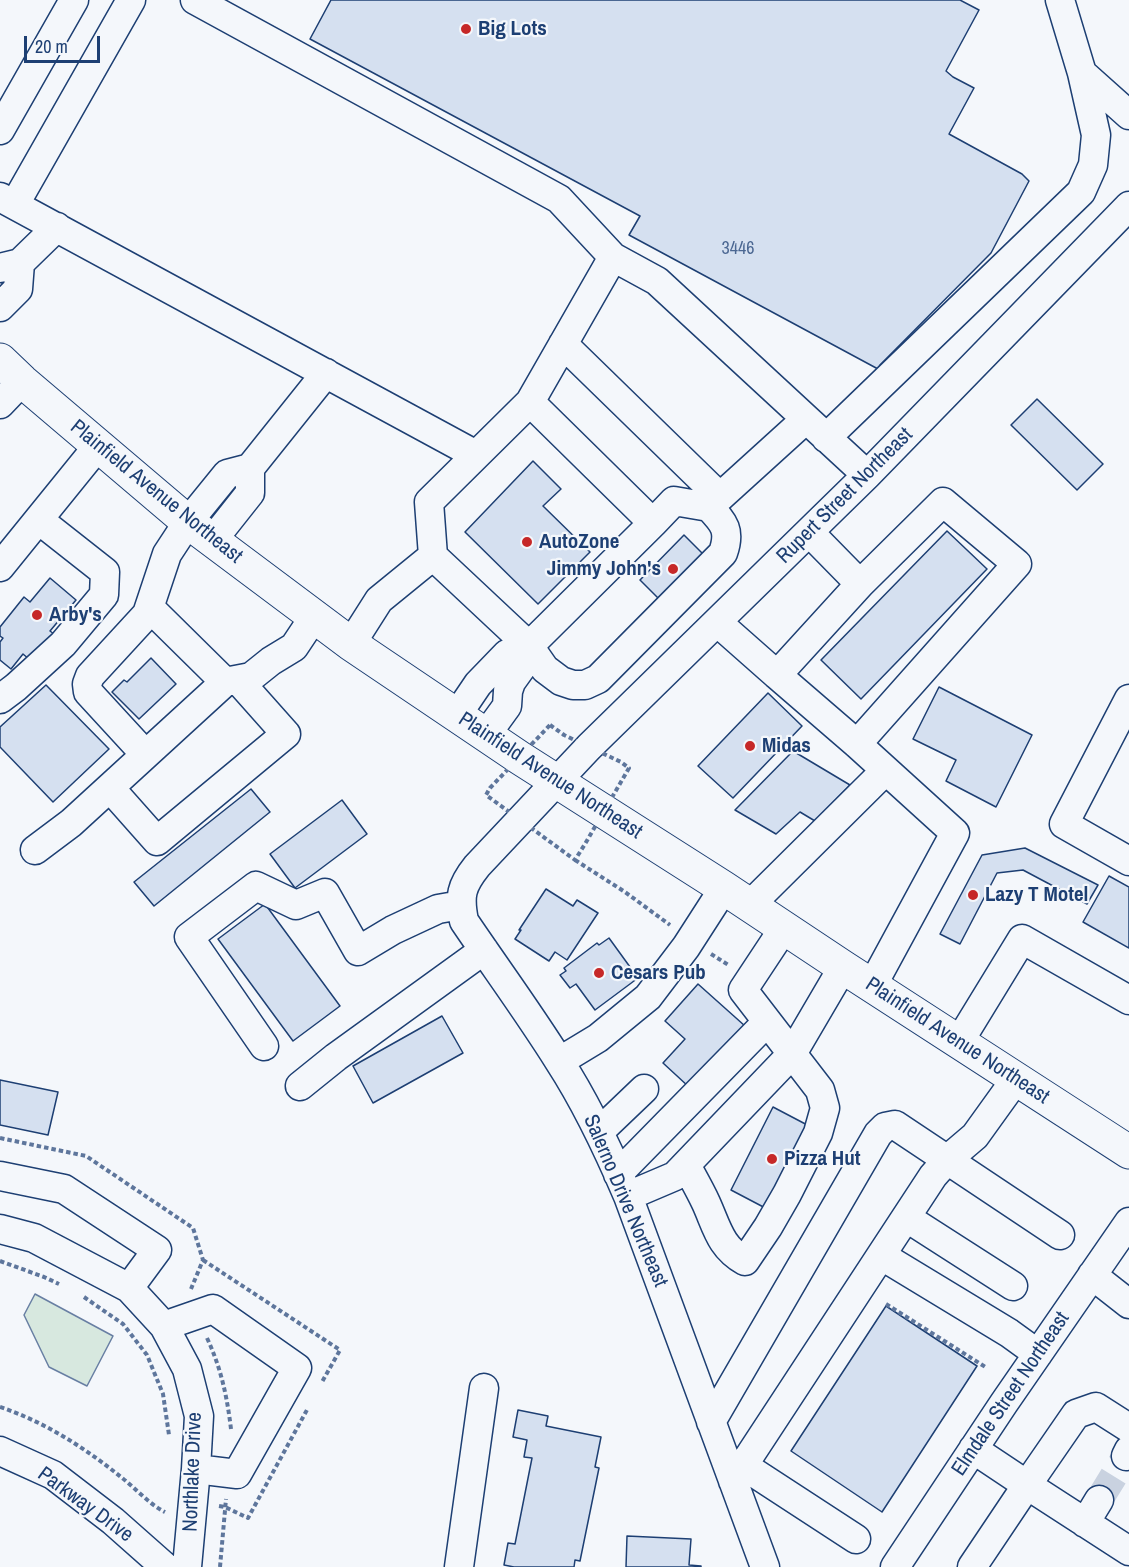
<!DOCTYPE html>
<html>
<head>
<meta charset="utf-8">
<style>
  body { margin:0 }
  #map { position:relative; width:1129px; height:1567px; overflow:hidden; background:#f4f7fb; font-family:"Archivo Narrow",sans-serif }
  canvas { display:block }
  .scale { position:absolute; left:24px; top:36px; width:76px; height:27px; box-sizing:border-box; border:3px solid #1d3f73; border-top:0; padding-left:8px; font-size:18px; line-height:21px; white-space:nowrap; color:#1d3f73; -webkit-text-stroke:4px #f4f7fb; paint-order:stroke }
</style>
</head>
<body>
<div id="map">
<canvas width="1129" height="1567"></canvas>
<div class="scale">20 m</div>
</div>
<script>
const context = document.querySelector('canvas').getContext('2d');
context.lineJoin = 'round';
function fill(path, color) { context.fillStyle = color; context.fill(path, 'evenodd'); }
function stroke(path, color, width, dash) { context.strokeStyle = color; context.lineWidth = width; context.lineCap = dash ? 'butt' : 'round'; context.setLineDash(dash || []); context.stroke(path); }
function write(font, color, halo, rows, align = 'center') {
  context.font = font + ' "Archivo Narrow",sans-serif'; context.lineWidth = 4.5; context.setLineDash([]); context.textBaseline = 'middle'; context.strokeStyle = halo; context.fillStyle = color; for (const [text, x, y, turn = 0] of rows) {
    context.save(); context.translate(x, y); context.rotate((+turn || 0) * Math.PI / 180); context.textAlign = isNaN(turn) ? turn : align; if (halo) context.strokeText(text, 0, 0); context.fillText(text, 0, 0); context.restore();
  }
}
const green = new Path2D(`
  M 35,1294 L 113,1336 L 87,1386 L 49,1367 L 24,1315 Z`);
fill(green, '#d7e8df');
stroke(green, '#687fa3', 1.5);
const building = new Path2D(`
  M 331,0 L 960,0 L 979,10 L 946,71 L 953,77 L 974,88 L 949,134 L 1022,174 L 1029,181 L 991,253 L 880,365 L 878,369 L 629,235 L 640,216 L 310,39 Z
  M 1037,399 L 1103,464 L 1077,490 L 1011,425 Z
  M 533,461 L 561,489 L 543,506 L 590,552 L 538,604 L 465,532 Z
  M 947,531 L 987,569 L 861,699 L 821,660 Z
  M 684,535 L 707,558 L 663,603 L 640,580 Z
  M 50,578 L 76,600 L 50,631 L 54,634 L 30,660 L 23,654 L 11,669 L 0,660 L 0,642 L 3,638 L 0,636 L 0,627 L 24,597 L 30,602 Z
  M 151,658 L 176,684 L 139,719 L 112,692 L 124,680 L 127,682 Z
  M 46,685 L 109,749 L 53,802 L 0,747 L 0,727 Z
  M 939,687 L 1032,735 L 996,807 L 946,781 L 956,760 L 913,739 Z
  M 768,693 L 802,726 L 733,798 L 698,766 Z
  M 793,751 L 850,785 L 815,821 L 800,812 L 776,834 L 735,810 Z
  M 251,789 L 270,812 L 154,906 L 134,882 Z
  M 342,800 L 367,834 L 295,888 L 270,854 Z
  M 1025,848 L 1098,885 L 1087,904 L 1023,870 L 997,873 L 960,944 L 940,934 L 982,855 Z
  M 1109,876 L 1129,887 L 1129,948 L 1083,922 Z
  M 546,889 L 573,906 L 577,900 L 598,913 L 567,960 L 555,952 L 549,961 L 515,939 L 521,930 L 519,930 Z
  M 265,904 L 340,1006 L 293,1041 L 218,939 Z
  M 609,938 L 638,978 L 595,1010 L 576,984 L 570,988 L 560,975 L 566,971 L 564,968 L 597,943 L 599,945 Z
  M 698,984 L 745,1026 L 689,1087 L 663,1063 L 685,1039 L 665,1021 Z
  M 442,1016 L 463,1053 L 373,1103 L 353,1066 Z
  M 0,1080 L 58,1092 L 48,1135 L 0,1125 Z
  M 773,1107 L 813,1128 L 771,1211 L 731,1190 Z
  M 886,1306 L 977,1366 L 882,1512 L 791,1451 Z
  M 518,1410 L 548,1416 L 546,1426 L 601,1437 L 595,1467 L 599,1468 L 580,1561 L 575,1560 L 574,1567 L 514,1567 L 504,1565 L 508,1543 L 515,1544 L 532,1458 L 524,1457 L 527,1440 L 513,1437 Z
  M 627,1536 L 691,1539 L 689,1565 L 701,1566 L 701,1567 L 626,1567 Z`);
fill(building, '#d5e0f0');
stroke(building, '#1d3f73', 1.5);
stroke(new Path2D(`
  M 1099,1500 L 1126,1456`), '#c9d2e0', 28, [28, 14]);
const minor = new Path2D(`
  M 195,0 L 559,199 L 613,257 L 657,281 L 867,475
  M 1082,73 L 1129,115
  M 0,130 L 74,0
  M 0,197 L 476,455
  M 15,204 L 131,0
  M 0,268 L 20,263 L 57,227
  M 0,307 L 18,289 L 20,263
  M 563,344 L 720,497
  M 530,402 L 613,257
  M 0,404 L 22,381
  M 826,438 L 1081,192 L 1093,165 L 1096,135 L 1082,73 L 1060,0
  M 653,523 L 674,501 L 709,507 L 806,419
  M 809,532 L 860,584 L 777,675 L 857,744 L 955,833 L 872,986
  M 212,541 L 250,493 L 250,468
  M 0,567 L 98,446
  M 150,608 L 225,682
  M 717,622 L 777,675
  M 351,644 L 379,600 L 433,556
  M 0,699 L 16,687 L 63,644 L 104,595 L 105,572 L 39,520
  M 1129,699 L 1064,824 L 1129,861
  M 457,715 L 478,684 L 507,654 L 529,646
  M 486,735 L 507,706 L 508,691 L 511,682 L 521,668 L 529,646 L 653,523 L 530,402 L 429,502 L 433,556 L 529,646 L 545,669 L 561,681 L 573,685 L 585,685 L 598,679 L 723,553 C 731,530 724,523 709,507
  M 857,744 L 1017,564 L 943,502 L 860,584
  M 145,754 L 88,692 L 87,684 L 90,676 L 147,614 L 167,554 L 188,522 L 227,474 L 250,468 L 326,373
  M 110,788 L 157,841 L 286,734 L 238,680
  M 35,850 L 71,823 L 225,682 L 251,677 L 271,661 L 294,647 L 314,617
  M 750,905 L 885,771
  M 959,1042 L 1022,939 L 1129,1000
  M 264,1046 L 189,937 L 256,886 L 296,905 L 325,893 L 358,951 L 393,930 L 438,909 L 461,905
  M 560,1061 L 598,1038 L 648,997 L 686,947 L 724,888
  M 300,1086 L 336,1057 L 484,950
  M 599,1132 L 644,1089
  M 686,1165 C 693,1178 700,1190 706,1203 C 717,1227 720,1247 745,1261 L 768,1227 L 787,1194 L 818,1133 L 825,1108 L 820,1090 L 743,990 L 784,928
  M 618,1174 L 767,1022
  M 0,1176 L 64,1189 L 157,1250 L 129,1288
  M 628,1196 L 675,1176 L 792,1054 L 843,967
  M 907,1218 L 1013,1286
  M 0,1229 L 34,1238 L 129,1288 L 164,1326 L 187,1369 L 199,1416 L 196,1469 L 187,1567
  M 882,1256 L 1009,1333 L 1038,1354
  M 1092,1275 L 1129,1304
  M 164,1326 L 213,1309 L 297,1368 L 237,1474 L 196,1469
  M 711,1422 L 878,1134 L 885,1127 L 895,1125 L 1060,1235
  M 973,1449 L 1027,1485 L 1076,1414 L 1096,1407 L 1129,1428
  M 0,1451 L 53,1475 L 113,1521 L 165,1567
  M 1126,1456 L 1129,1450
  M 744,1466 L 856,1539
  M 733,1481 L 933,1176 L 948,1159 L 975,1136 L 1016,1079
  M 1085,1523 L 1099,1500
  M 459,1567 L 484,1388
  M 765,1567 L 628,1196 C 608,1149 587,1104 559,1061 C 529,1013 495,967 464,921 C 459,896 461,886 477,866 L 589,747 L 867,475 L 1129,206
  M 895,1567 L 1004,1403 L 1129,1222
  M 972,1567 L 1027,1485 L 1129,1551`);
const major = new Path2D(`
  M 0,360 L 22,381 L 188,522 L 351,644 L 520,758 L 724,888 L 843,967 L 1129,1152`);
stroke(minor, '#1d3f73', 31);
stroke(major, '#1d3f73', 35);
stroke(new Path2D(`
  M 550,725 L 564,735 L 621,762 L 629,768 L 585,844 L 575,860 L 486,795 L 490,788 Z
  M 575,860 L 625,892 L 670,925
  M 711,954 L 730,966
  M 0,1138 L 86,1156 L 193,1228 L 203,1260 L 191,1289
  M 203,1260 L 340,1350 L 322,1382
  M 0,1261 L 44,1277 L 59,1284
  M 84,1297 L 123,1324 L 147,1355 L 163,1394 L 169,1435
  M 886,1304 L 987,1368
  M 207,1338 C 221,1368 227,1396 231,1429
  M 0,1407 C 45,1422 85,1448 121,1477 C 135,1488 149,1504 165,1512
  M 219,1506 L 225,1507 L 248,1518 L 308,1408
  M 220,1567 L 226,1499`), '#5e769c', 4, [4.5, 3]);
stroke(minor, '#f4f7fb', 28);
stroke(major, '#f4f7fb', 33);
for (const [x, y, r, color] of [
  [466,29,6,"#c62828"],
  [527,542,6,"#c62828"],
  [673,569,6,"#c62828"],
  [37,615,6,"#c62828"],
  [750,746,6,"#c62828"],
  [973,895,6,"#c62828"],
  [599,973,6,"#c62828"],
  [772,1159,6,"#c62828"]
]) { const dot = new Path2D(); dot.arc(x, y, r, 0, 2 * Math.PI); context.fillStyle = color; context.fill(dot); stroke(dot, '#f4f7fb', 2); }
write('18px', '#4b6792', null, [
  ["3446",738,249]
]);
write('bold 21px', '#1d3f73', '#f4f7fb', [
  ["Big Lots",478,29],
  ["AutoZone",539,542],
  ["Jimmy John's",661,569,"right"],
  ["Arby's",49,615],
  ["Midas",762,746],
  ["Lazy T Motel",985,895],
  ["Cesars Pub",611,973],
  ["Pizza Hut",784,1159]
], 'left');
write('21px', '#1d3f73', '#f4f7fb', [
  ["Plainfield Avenue Northeast",156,492,39],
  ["Rupert Street Northeast",845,496,-45],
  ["Plainfield Avenue Northeast",550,776,33],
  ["Plainfield Avenue Northeast",957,1041,33],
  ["Salerno Drive Northeast",625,1201,67],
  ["Elmdale Street Northeast",1011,1394,-56],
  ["Northlake Drive",193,1472,-88],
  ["Parkway Drive",85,1505,36]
]);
</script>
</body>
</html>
